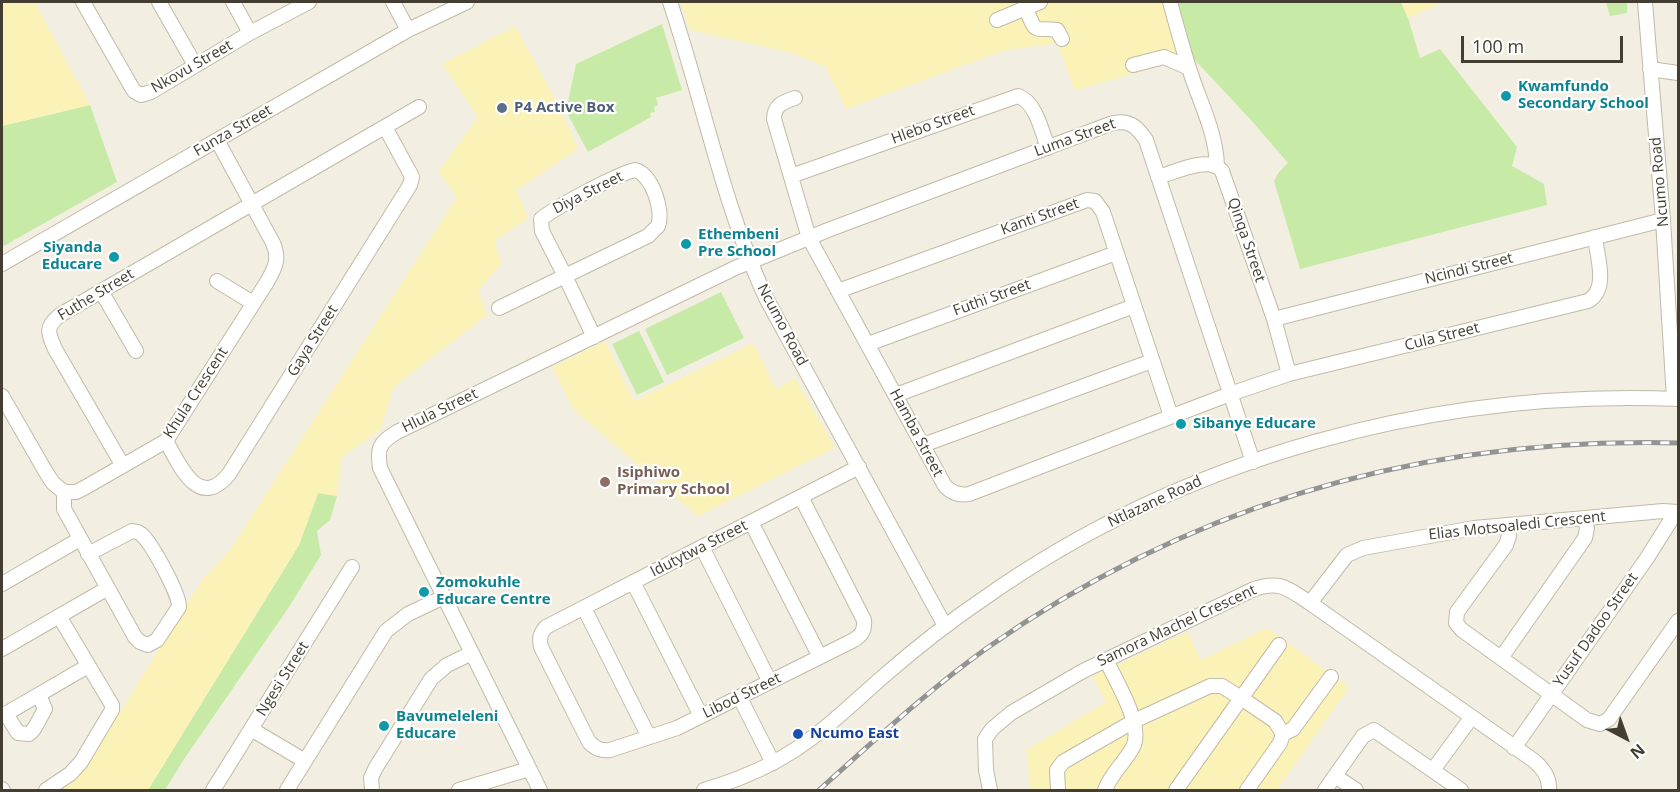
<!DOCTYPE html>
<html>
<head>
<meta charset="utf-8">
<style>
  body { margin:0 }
  #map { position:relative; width:1680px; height:792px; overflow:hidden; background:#f2eee1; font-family:"Open Sans",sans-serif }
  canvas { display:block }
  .frame { position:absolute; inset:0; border:3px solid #443e32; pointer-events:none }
  .north { position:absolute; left:1596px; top:708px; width:60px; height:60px; -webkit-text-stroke:4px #fff; paint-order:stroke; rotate:139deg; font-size:16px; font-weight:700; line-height:24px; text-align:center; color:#443e32 }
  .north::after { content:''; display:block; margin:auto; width:21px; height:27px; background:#443e32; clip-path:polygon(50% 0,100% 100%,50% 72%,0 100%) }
  .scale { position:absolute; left:1461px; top:36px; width:162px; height:27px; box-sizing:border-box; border:3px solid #443e32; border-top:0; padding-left:8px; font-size:18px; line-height:21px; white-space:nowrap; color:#443e32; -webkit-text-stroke:4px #fff; paint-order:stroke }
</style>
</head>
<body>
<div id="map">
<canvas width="1680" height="792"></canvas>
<div class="frame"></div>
<div class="north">N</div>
<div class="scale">100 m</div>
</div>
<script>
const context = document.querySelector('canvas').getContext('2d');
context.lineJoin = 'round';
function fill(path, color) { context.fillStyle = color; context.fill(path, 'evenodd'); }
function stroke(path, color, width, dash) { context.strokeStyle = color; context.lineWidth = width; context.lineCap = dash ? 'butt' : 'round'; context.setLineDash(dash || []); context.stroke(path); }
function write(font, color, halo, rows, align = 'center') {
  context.font = font + ' "Open Sans",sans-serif'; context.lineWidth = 4.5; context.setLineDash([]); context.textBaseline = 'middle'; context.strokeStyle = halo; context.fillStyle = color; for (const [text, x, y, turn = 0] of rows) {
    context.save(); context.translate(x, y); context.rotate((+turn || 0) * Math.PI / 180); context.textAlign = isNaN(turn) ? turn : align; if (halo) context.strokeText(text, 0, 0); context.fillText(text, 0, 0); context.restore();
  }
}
fill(new Path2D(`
  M 1176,2 L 1401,2 L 1408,18 L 1420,58 L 1440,49 L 1517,147 L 1512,166 L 1544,184 L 1547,205 L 1300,269 L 1274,181 L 1279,172 L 1288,163 L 1251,120 L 1192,57 Z
  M 1606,2 L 1627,2 L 1627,13 L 1610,16 Z
  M 662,24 L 682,90 L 656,98 L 658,105 L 654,107 L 655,112 L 650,113 L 651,117 L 588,152 L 566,111 L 576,64 Z
  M 90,105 L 117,182 L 2,247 L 2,126 Z
  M 721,292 L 744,338 L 667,375 L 645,329 Z
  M 639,331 L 664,382 L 637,395 L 612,344 Z
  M 318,493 L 337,496 L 330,520 L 317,531 L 321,555 L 289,607 L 184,759 L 165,790 L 148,790 L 299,545 Z`), '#c7eba6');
fill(new Path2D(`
  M 2,2 L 35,2 L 90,105 L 2,126 Z
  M 681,2 L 1176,2 L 1192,57 L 1075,90 L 1057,43 L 1002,51 L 846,109 L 826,67 L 792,53 L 690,30 Z
  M 1401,2 L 1445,2 L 1408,18 Z
  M 515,26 L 559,106 L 578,149 L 516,190 L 528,218 L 494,241 L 502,263 L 478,290 L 487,315 L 405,378 L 393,389 L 381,429 L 342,457 L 337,496 L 318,493 L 299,545 L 148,790 L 60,790 L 71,783 L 88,764 L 202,580 L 230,550 L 457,197 L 438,172 L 478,117 L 442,64 Z
  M 605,341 L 634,401 L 753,343 L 776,389 L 795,378 L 835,448 L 698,516 L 574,410 L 552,367 Z
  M 1267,628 L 1349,687 L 1277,790 L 1031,790 L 1026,750 L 1106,702 L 1093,676 L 1187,632 L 1201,660 Z`), '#fbf2b8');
const minor = new Path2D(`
  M 83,2 L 131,86 L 134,91 L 141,95 L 151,92 L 250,33 L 309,2
  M 159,2 L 195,65
  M 233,2 L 250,33
  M 393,2 L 408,30
  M 670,2 C 703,100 722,202 766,298 L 945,626
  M 1170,2 C 1176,24 1182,46 1189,68 C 1199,101 1216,131 1217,166
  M 1645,2 L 1663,220 L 1674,398
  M 1026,9 C 1037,35 1032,27 1057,30 L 1062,39
  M 997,20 L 1040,2
  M 1133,65 L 1164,57 L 1189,68
  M 1650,69 L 1678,73
  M 795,98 C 783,102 774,105 774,119 L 809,238 L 945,486 C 952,493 959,496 969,494 L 1230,394 L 1289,374 L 1588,301 C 1609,289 1597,257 1595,237
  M 635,170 C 652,174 664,211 658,226 L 648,236 L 565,276 L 542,231 L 541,219 C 556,207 617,174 635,170 Z
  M 791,176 L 1018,96 C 1036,102 1042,132 1048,148
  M 1158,177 C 1176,172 1209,155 1222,171 L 1274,319 L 1289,374
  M 2,264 L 408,30 L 467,2
  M 217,281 L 253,303
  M 101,291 L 136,351
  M 838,291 L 1087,200 L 1095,201 L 1103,212 L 1171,416
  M 499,308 L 565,276 L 594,337
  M 1274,319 L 1663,220
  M 868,344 L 1116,253
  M 896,395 L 1134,306
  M 2,396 L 47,474 L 53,483 L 64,492 L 76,492 L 84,488 L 166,441 L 267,282 C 275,268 280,259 273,243 L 217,140
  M 166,441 C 180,466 199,511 229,474 L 410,185 L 412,177 L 409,171 L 385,127
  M 923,445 L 1152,361
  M 123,466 L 55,349 C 48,333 45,327 60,315 L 419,107
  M 64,492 L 64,509 L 135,637 L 140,642 L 148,645 L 157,640 L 179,607 C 180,595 151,542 141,534 C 137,531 136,532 132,531 L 88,554
  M 801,497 L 864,620 C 865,631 861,636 852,641 L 677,728 L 610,750 C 601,751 596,749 589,742 L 541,647 C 539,638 540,634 546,627 C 650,573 755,520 859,467
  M 751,522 L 820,657
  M 1508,526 L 1509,536 L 1506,545 L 1457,612 L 1456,623 L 1462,630 L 1587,720 L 1600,724 L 1609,719 L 1678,621
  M 702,547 L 770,682
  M 633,582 L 701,716
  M 2,584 L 80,539
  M 1310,603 L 1347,555 L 1363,548 L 1474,528 L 1663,511 L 1678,512
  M 584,608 L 649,737
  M 2,649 L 108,588
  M 1501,658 L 1585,538 L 1587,528 L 1585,519
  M 740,698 L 773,763
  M 6,714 L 18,733 L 29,734 L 34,729 L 45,709 L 39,695
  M 2,716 L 88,666
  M 251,729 L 305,761
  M 1283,734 L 1293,729 L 1331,677
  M 1514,748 L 1647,558 L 1676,512
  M 1433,770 L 1471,718
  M 1335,776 L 1356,790
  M 2,789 L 3,790
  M 46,790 L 70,774 L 81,762 L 112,710 L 112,705 L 59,616
  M 213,790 L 352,567
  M 287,790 L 386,631 L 408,614 L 444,597
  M 372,790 L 371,778 L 375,769 L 431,679 L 447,665 L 472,653
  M 459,790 L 529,769
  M 540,790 L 380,468 C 377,448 379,443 397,432 L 735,268 L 828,230 L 1110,124 C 1128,119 1136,125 1146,140 L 1253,462
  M 704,790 C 735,781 765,769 793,751 C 826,730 855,701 885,675 C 916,648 949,622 983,599 C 1184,457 1434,389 1678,399
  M 990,790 L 986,770 L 985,739 L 992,729 L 1011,713 L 1083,671 L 1254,589 C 1281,580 1288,589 1310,603 L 1533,760 C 1543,768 1550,777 1549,790
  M 1058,790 L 1057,770 L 1063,762 L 1134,721 L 1210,686 L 1222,686 L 1241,698 L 1275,721 L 1283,734 L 1280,743 L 1247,790
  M 1105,790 C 1110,775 1125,762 1133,747 C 1144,726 1116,681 1106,660
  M 1176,790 L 1279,645
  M 1325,790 L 1363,736 L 1374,730 L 1461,790`);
stroke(minor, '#c1baa6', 16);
stroke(minor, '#fff', 14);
const rail = new Path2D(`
  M 819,790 C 873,742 927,691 987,648 C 1195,502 1426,437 1678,443`);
stroke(rail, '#939393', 5);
stroke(rail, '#fff', 3, [9]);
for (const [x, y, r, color] of [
  [1506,96,6,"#0f9aa8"],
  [502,108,6,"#5c6f8a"],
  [686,244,6,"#0f9aa8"],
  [114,257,6,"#0f9aa8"],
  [1181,424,6,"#0f9aa8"],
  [605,482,6,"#8d6e63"],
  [424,592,6,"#0f9aa8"],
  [384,726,6,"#0f9aa8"],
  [798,734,6,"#1a4fb4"]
]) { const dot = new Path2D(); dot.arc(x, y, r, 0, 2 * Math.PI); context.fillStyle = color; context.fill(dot); stroke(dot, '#fff', 2); }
write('15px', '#443e32', '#fff', [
  ["Nkovu Street",192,67,-30],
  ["Hlebo Street",933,125,-20],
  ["Funza Street",233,131,-30],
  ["Luma Street",1075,138,-20],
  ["Ncumo Road",1660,182,-95],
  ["Diya Street",588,193,-27],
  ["Kanti Street",1040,217,-20],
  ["Qinqa Street",1246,240,71],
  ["Ncindi Street",1469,269,-14],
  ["Futhe Street",96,295,-31],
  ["Futhi Street",992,298,-20],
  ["Ncumo Road",782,325,62],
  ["Cula Street",1442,337,-14],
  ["Gaya Street",313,341,-58],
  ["Khula Crescent",196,393,-57],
  ["Hlula Street",440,411,-26],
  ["Hamba Street",916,433,62],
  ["Ntlazane Road",1155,502,-25],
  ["Elias Motsoaledi Crescent",1517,526,-6],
  ["Idutytwa Street",699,549,-27],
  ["Samora Machel Crescent",1177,626,-25],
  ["Yusuf Dadoo Street",1596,630,-55],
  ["Ngesi Street",283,679,-58],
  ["Libod Street",742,696,-26]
]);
write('bold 15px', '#0d838f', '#fff', [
  ["Kwamfundo",1518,87],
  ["Secondary School",1518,104],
  ["Ethembeni",698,235],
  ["Pre School",698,252],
  ["Siyanda",102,248,"right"],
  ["Educare",102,265,"right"],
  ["Sibanye Educare",1193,424],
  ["Zomokuhle",436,583],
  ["Educare Centre",436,600],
  ["Bavumeleleni",396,717],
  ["Educare",396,734]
], 'left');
write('bold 15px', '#4e5e75', '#fff', [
  ["P4 Active Box",514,108]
], 'left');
write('bold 15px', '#785e54', '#fff', [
  ["Isiphiwo",617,473],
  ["Primary School",617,490]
], 'left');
write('bold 15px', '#164399', '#fff', [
  ["Ncumo East",810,734]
], 'left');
</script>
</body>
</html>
